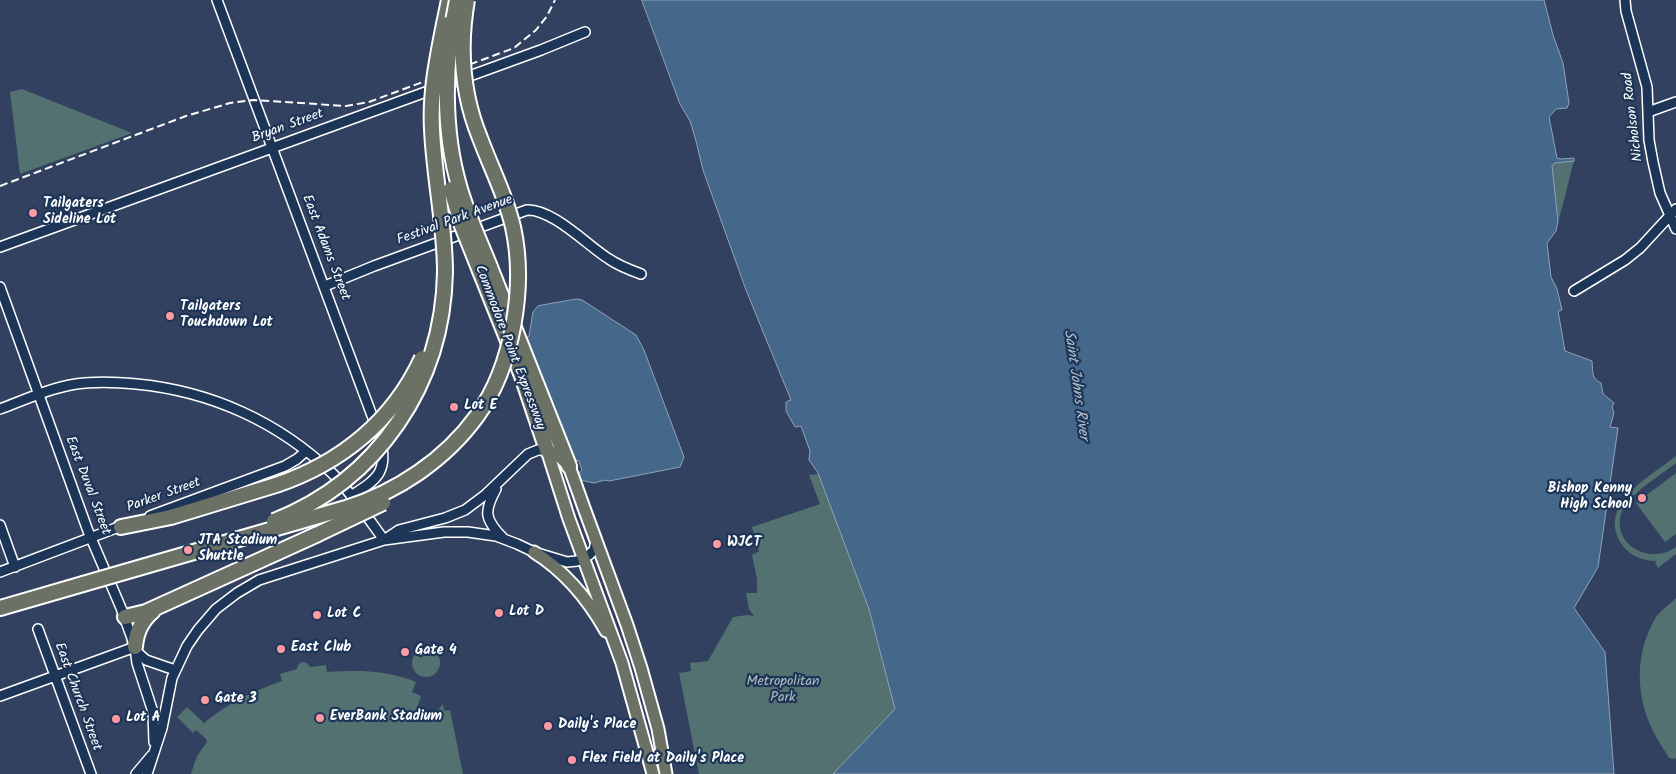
<!DOCTYPE html>
<html>
<head>
<meta charset="utf-8">
<style>
  body { margin:0 }
  canvas { display:block; background:#32415f }
</style>
</head>
<body>
<canvas width="1676" height="774"></canvas>
<script>
const context = document.querySelector('canvas').getContext('2d');
context.lineJoin = 'round';
function fill(path, color) { context.fillStyle = color; context.fill(path, 'evenodd'); }
function stroke(path, color, width, dash) { context.strokeStyle = color; context.lineWidth = width; context.lineCap = dash ? 'butt' : 'round'; context.setLineDash(dash || []); context.stroke(path); }
function write(font, color, halo, rows, align = 'center') {
  context.font = font + ' Kalam,sans-serif'; context.lineWidth = 4.5; context.setLineDash([]); context.textBaseline = 'middle'; context.strokeStyle = halo; context.fillStyle = color; for (const [text, x, y, turn = 0] of rows) {
    context.save(); context.translate(x, y); context.rotate((+turn || 0) * Math.PI / 180); context.textAlign = isNaN(turn) ? turn : align; if (halo) context.strokeText(text, 0, 0); context.fillText(text, 0, 0); context.restore();
  }
}
fill(new Path2D(`
  M 22,89 L 132,133 L 20,174 L 10,92 Z
  M 1574,161 C 1568,181 1565,201 1558,221 L 1552,166 L 1555,163 Z
  M 1676,456 L 1676,463 C 1662,474 1630,494 1623,509 C 1608,542 1648,567 1676,547 L 1676,554 L 1658,568 L 1655,563 L 1657,561 C 1643,561 1629,556 1621,543 C 1597,504 1651,476 1676,456 Z
  M 1676,473 L 1676,534 L 1665,542 L 1636,503 Z
  M 819,474 L 869,609 L 895,709 L 833,774 L 699,774 L 679,673 L 691,671 L 690,663 L 708,661 L 733,617 L 747,615 L 754,616 L 749,609 L 746,593 L 757,593 L 757,579 L 752,555 L 759,551 L 752,527 L 820,504 L 809,475 Z
  M 1676,598 L 1676,758 L 1674,759 L 1669,758 C 1664,749 1657,740 1653,731 C 1635,694 1635,652 1656,617 C 1661,610 1670,604 1676,598 Z
  M412 663a14 14 0 1 1 28 0a14 14 0 1 1-28 0Z
  M 302,662 L 307,663 L 310,667 L 326,665 L 327,672 C 357,670 388,670 416,682 L 412,692 L 421,696 L 417,708 L 431,719 L 443,704 L 444,711 L 450,710 L 463,774 L 191,774 L 197,756 L 207,742 L 206,739 L 196,730 L 193,733 L 177,717 L 187,707 L 203,722 L 203,724 C 226,704 253,691 282,681 L 280,674 L 297,669 L 298,665 Z`), '#527170');
const water = new Path2D(`
  M 642,0 L 1544,0 L 1553,35 L 1563,63 L 1569,103 L 1567,108 L 1556,109 L 1549,117 L 1557,158 L 1561,159 L 1574,158 L 1574,161 L 1555,163 L 1552,166 L 1558,221 L 1556,231 L 1547,243 L 1551,277 L 1557,289 L 1562,310 L 1558,311 L 1565,351 L 1592,361 C 1593,371 1591,379 1601,383 L 1603,394 L 1614,403 L 1612,407 L 1614,413 L 1610,427 L 1618,428 L 1598,567 L 1574,608 L 1605,652 L 1614,774 L 833,774 L 895,709 L 869,609 L 818,473 L 809,460 L 810,451 L 801,426 L 795,427 L 786,411 L 786,402 L 791,400 L 746,290 L 703,170 L 696,141 L 690,121 L 680,104 Z
  M 577,299 L 582,300 L 636,335 L 644,350 L 684,457 L 680,467 L 609,481 L 605,480 L 594,483 L 580,480 L 578,475 L 582,470 L 579,461 L 573,459 L 525,339 L 529,336 L 533,312 L 538,306 Z`);
fill(water, '#44678a');
stroke(water, '#8fa4b9', 1);
const minor = new Path2D(`
  M 217,0 L 380,437 C 388,472 379,478 351,496
  M 1625,0 L 1626,11 L 1647,87 L 1649,140 L 1653,162 L 1660,193 L 1676,229
  M 1648,112 L 1676,102
  M 0,247 L 541,50 L 585,32
  M 325,286 L 374,266 L 527,210 C 553,209 588,246 609,259 C 619,266 630,270 641,274
  M 0,287 L 88,531 L 121,608 L 137,652 L 146,660 L 175,670
  M 1574,291 L 1625,260 L 1640,248 L 1676,209
  M 0,409 C 24,400 50,388 76,384 C 96,381 116,382 136,384 C 211,391 279,422 333,474 C 352,494 368,518 384,540
  M 496,489 C 484,511 484,519 503,538
  M 150,516 L 285,466 L 297,459 L 306,451
  M 0,525 L 15,567
  M 384,540 L 399,530 L 445,518 L 465,510 L 485,495 L 528,454 L 538,450 L 547,450
  M 0,572 L 124,525
  M 38,629 L 91,774
  M 0,696 L 135,647 L 137,663 L 153,712 L 154,742
  M 136,774 L 152,755
  M 147,774 L 162,728 L 172,678 L 187,646 L 198,630 L 216,609 L 237,593 L 259,580 L 384,540 L 444,532 L 468,532 L 496,536 L 517,544 L 534,552 L 567,562 L 577,561 L 589,555 L 594,550 L 596,541`);
const major = new Path2D(`
  M 547,450 L 559,456 L 569,466 L 584,508 L 627,625 L 641,668 L 658,729 L 666,774
  M 547,450 L 569,519 L 622,663 L 653,774
  M 534,552 C 566,572 588,599 606,631`);
const highway = new Path2D(`
  M 444,24 L 449,0
  M 490,267 L 569,466
  M 480,271 L 522,376 L 547,450
  M 121,527 L 171,517 L 276,485
  M 0,608 L 83,584
  M 125,617 L 146,612 L 318,534
  M 135,647 C 136,632 142,620 153,611`);
stroke(minor, '#fff', 12);
stroke(major, '#fff', 15);
stroke(highway, '#fff', 18);
stroke(minor, '#1d3557', 9);
stroke(major, '#6b7165', 11);
stroke(highway, '#6b7165', 14);
stroke(new Path2D(`
  M 0,186 L 186,116 L 230,103 L 254,100 L 346,106 L 369,102 L 514,48 L 536,30 L 547,16 L 555,0`), '#fff', 2, [8, 4]);
const highwayBridge = new Path2D(`
  M 457,0 C 444,61 442,129 460,189 C 468,216 480,242 490,267
  M 451,189 L 462,226 L 480,271
  M 276,485 C 341,463 393,421 422,358
  M 274,521 C 378,480 443,384 445,272 C 445,224 434,177 432,129 C 430,93 437,59 444,24
  M 318,534 L 383,503
  M 83,584 L 346,508 C 397,492 445,460 477,416 C 513,366 526,286 513,227 C 506,196 491,168 480,138 C 462,94 459,46 467,0`);
stroke(highwayBridge, '#fff', 18, []);
stroke(highwayBridge, '#6b7165', 14);
for (const [x, y, r, color] of [
  [33,213,5,"#ff9aa2"],
  [170,316,5,"#ff9aa2"],
  [454,407,5,"#ff9aa2"],
  [1642,498,5,"#ff9aa2"],
  [717,544,5,"#ff9aa2"],
  [188,550,5,"#ff9aa2"],
  [499,613,5,"#ff9aa2"],
  [317,615,5,"#ff9aa2"],
  [281,649,5,"#ff9aa2"],
  [405,652,5,"#ff9aa2"],
  [205,700,5,"#ff9aa2"],
  [320,718,5,"#ff9aa2"],
  [116,719,5,"#ff9aa2"],
  [548,726,5,"#ff9aa2"],
  [572,760,5,"#ff9aa2"]
]) { const dot = new Path2D(); dot.arc(x, y, r, 0, 2 * Math.PI); context.fillStyle = color; context.fill(dot); stroke(dot, '#1d3557', 2); }
write('14px', '#fff', '#1d3557', [
  ["Nicholson Road",1634,117,-97],
  ["Bryan Street",288,127,-20],
  ["Festival Park Avenue",455,221,-20],
  ["East Adams Street",325,248,69],
  ["Commodore Point Expressway",509,348,69],
  ["East Duval Street",87,486,69],
  ["Parker Street",164,496,-20],
  ["East Church Street",77,697,70]
]);
write('bold 14px', '#fff', '#1d3557', [
  ["Tailgaters",43,205],
  ["Sideline Lot",43,221],
  ["Tailgaters",180,308],
  ["Touchdown Lot",180,324],
  ["Lot E",464,407],
  ["Bishop Kenny",1632,490,"right"],
  ["High School",1632,506,"right"],
  ["JTA Stadium",198,542],
  ["Shuttle",198,558],
  ["WJCT",727,544],
  ["Lot D",509,613],
  ["Lot C",327,615],
  ["East Club",291,649],
  ["Gate 4",415,652],
  ["Gate 3",215,700],
  ["EverBank Stadium",330,718],
  ["Lot A",126,719],
  ["Daily's Place",558,726],
  ["Flex Field at Daily's Place",582,760]
], 'left');
write('14px', '#b1bfbf', '#1d3557', [
  ["Metropolitan",783,683],
  ["Park",783,699]
]);
write('italic 15px', '#b4c2d0', '#1d3557', [
  ["Saint Johns River",1075,385,82]
]);
</script>
</body>
</html>
